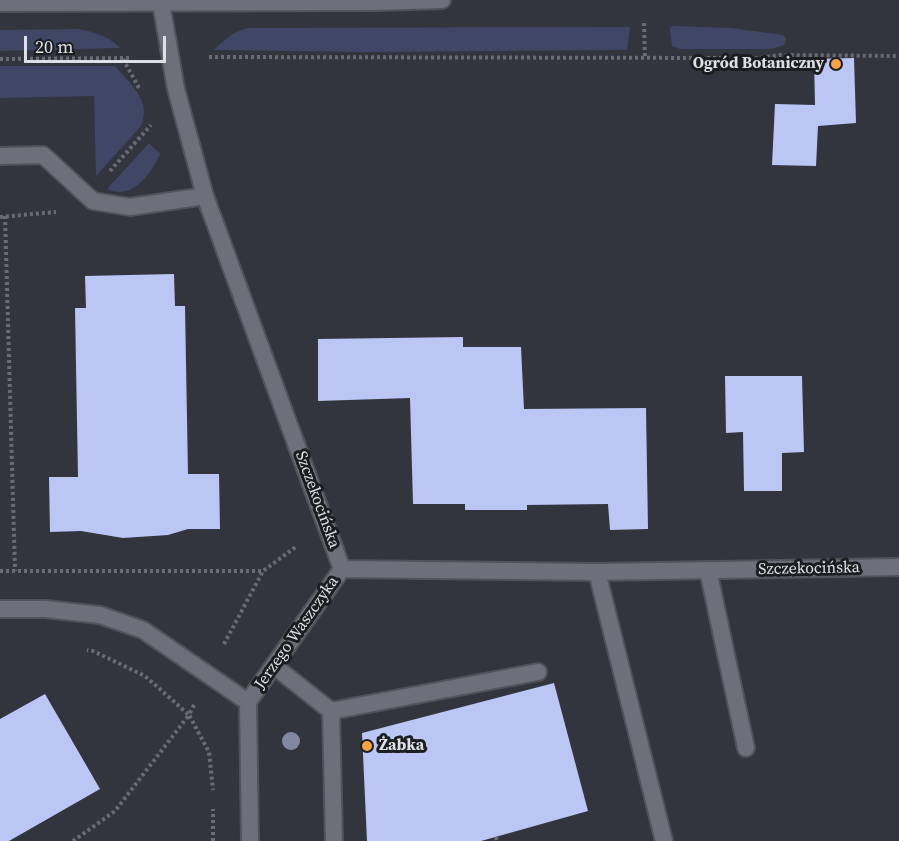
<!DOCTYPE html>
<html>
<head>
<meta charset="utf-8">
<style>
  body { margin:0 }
  #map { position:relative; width:899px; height:841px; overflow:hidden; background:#33353e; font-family:"Source Serif 4",serif }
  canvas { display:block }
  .scale { position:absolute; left:24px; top:36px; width:142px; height:27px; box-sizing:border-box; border:3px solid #dfe0e7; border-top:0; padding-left:8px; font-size:18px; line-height:21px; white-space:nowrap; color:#dfe0e7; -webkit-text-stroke:4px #1c1d21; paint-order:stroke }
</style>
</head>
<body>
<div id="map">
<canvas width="899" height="841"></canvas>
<div class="scale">20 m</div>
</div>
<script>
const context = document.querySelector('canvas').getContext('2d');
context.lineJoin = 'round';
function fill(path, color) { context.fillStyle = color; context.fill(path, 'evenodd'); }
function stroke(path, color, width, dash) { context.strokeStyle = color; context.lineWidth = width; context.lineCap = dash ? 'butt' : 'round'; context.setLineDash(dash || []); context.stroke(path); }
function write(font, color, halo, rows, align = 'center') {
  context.font = font + ' "Source Serif 4",serif'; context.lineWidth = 6; context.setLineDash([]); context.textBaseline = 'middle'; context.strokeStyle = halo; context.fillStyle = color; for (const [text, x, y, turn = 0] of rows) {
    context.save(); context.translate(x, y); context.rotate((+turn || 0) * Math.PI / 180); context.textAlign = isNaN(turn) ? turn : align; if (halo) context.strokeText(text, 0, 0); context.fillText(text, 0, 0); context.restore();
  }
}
fill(new Path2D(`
  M 672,26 L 731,28 L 783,35 L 786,38 L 784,45 L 771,49 L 680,49 L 672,46 L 670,29 Z
  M 630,27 L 627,50 L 365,52 L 214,50 C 224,40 233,32 247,28 Z
  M 78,29 C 94,32 109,36 120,48 L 0,51 L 0,30 Z
  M 0,66 L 115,66 C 130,84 152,101 141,126 L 96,176 L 94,96 L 0,98 Z
  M 149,143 L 160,154 C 151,174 132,201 107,189 Z`), '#404665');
fill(new Path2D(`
  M 854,58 L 856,123 L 818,126 L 816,166 L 772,165 L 775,104 L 815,105 L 814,59 Z
  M 174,274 L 175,306 L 185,306 L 188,474 L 219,474 L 220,529 L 188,529 L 168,535 L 123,538 L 81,531 L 50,532 L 49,477 L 78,477 L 75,308 L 86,308 L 85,276 Z
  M 463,337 L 463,347 L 521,347 L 524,409 L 646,408 L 648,529 L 610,530 L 608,504 L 527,505 L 527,510 L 465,510 L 465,504 L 413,504 L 410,398 L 318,401 L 318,339 Z
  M 725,376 L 802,376 L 804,452 L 782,453 L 782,491 L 744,491 L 743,432 L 726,433 Z
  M 554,683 L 588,811 L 481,841 L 367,841 L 362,733 Z
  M 45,694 L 100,789 L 9,841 L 0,841 L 0,719 Z`), '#bbc6f5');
const service = new Path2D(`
  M 708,570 L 746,748
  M 597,572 L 664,841
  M 274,666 L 331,711 L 334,841
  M 331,711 L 538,672`);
const minor = new Path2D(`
  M 161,3 L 176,89 L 205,196 L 342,569
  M 0,156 L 43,155 L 93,201 L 130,207 L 205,196
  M 342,569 L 597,572 L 899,567
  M 0,609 L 45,609 L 100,615 L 143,630 L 248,702
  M 250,841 L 248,702 L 342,569`);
const secondary = new Path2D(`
  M 0,3 L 375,2 L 442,0`);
stroke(service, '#51535b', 20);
stroke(minor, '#51535b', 20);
stroke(secondary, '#51535b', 20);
stroke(new Path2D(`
  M 644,23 L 645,58
  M 209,57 L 728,58 L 750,59 L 781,55 L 899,56
  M 0,59 L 131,58
  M 123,59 L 140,90
  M 110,171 L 151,125
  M 5,216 L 15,571
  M 0,217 L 56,212
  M 0,571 L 263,571 L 297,546
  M 224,644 L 263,571
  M 194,705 L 189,715 L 209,752 L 213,790
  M 496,837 L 497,841
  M 73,841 L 115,811 L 189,715 L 145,676 L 93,651 L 87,650
  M 213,841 L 213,809`), '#6a6b74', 4, [3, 3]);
stroke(service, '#6d6f7a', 16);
stroke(minor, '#6d6f7a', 16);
stroke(secondary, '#6d6f7a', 16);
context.fillStyle = '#8288a2';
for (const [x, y] of [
  [291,741]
]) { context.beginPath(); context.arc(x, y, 9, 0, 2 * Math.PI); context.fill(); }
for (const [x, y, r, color] of [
  [836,64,6,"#f6a247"],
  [367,746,6,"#f6a247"]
]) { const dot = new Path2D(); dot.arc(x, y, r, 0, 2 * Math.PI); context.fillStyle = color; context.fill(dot); stroke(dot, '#1c1d21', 2); }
write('bold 16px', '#dfe0e7', '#1c1d21', [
  ["Ogród Botaniczny",824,64],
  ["Żabka",379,746,"left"]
], 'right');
write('16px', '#dfe0e7', '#1c1d21', [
  ["Szczekocińska",317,500,70],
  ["Szczekocińska",809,569,-1],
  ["Jerzego Waszczyka",297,633,-55]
]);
</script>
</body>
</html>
